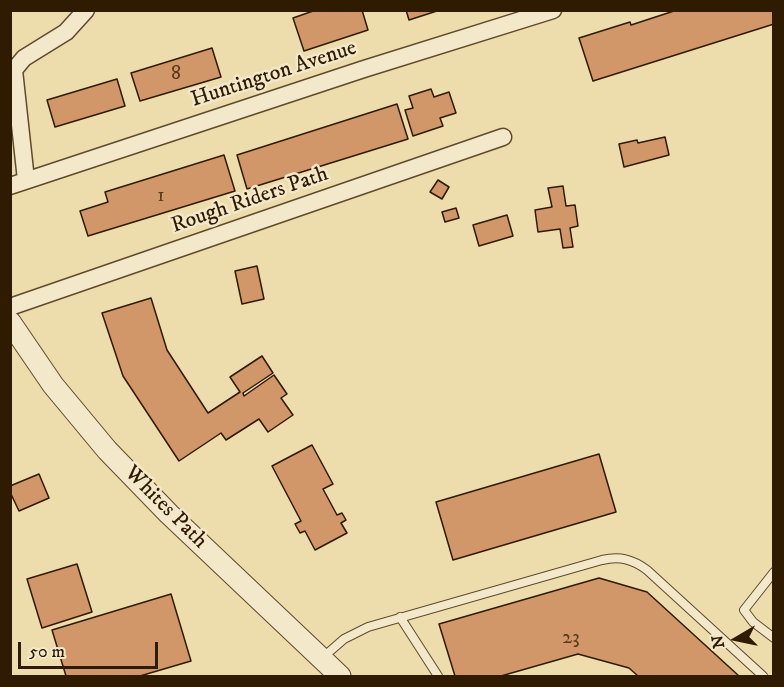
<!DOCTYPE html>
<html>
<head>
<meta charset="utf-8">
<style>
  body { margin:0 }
  #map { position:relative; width:784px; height:687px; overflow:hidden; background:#eddcac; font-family:"IM FELL DW Pica",serif }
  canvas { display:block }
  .frame { position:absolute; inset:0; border:12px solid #2f1b00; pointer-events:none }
  .north { position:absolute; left:706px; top:609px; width:60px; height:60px; -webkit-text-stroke:4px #f3e8c9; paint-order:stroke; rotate:261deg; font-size:16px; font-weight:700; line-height:24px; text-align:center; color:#2f1b00 }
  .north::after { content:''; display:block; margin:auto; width:21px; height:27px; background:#2f1b00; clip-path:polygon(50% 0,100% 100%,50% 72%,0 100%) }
  .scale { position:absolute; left:18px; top:642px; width:140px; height:27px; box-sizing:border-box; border:3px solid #2f1b00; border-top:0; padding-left:8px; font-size:18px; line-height:21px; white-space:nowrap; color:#2f1b00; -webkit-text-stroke:4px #f3e8c9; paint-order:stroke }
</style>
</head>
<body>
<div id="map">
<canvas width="784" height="687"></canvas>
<div class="frame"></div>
<div class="north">N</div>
<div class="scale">50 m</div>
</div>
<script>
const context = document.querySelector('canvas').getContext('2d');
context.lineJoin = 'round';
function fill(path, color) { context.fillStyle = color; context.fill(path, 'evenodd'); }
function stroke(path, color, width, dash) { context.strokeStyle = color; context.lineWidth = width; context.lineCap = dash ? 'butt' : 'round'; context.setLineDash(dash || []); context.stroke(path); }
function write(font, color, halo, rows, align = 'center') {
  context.font = font + ' "IM FELL DW Pica",serif'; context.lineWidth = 5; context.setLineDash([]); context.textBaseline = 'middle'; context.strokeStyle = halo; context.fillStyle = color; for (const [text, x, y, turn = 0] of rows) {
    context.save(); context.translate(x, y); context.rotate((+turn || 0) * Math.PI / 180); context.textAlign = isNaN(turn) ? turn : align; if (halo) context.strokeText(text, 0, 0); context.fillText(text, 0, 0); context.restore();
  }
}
const building = new Path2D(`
  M 316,10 L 362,10 L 368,30 L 304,51 L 293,18 Z
  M 406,10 L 440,10 L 409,20 Z
  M 774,10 L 774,24 L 593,81 L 579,38 L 630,22 L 631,25 L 677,10 Z
  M 212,48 L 221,77 L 140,101 L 131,73 Z
  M 117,79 L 125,106 L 55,127 L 47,100 Z
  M 431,89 L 434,97 L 449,92 L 456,113 L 440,118 L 443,126 L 413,136 L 405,110 L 413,108 L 409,96 Z
  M 397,104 L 408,139 L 247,189 L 237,155 Z
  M 665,137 L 669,155 L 624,167 L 619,144 L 637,140 L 638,143 Z
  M 224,155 L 235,191 L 88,236 L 80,211 L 108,202 L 105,192 Z
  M 438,180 L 449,187 L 442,199 L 430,192 Z
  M 563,186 L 566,206 L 575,205 L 578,226 L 570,228 L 573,247 L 563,248 L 560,229 L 538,232 L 535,210 L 552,207 L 548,188 Z
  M 456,208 L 459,218 L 445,222 L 442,212 Z
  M 507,215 L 513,236 L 479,246 L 473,225 Z
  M 257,266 L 264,299 L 242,304 L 235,271 Z
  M 151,298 L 167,350 L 208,413 L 240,392 L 230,377 L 262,356 L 273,373 L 243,393 L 244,396 L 274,375 L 287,394 L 281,398 L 293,415 L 268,432 L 259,419 L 226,440 L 221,433 L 179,461 L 123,376 L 102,313 Z
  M 312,445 L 333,484 L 323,489 L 337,515 L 342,513 L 346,520 L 341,523 L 347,533 L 315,550 L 305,531 L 300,533 L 295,524 L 301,521 L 272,466 Z
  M 599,454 L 616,512 L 453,560 L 436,502 Z
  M 39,474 L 49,498 L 19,511 L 10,492 L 10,486 Z
  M 77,564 L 92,612 L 42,628 L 27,579 Z
  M 599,578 L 647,592 L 739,676 L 638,676 L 629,668 L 578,654 L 501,676 L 455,676 L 439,624 Z
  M 171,594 L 191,661 L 140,676 L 66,676 L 52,630 Z`);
fill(building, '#d19769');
stroke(building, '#2f1b00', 1.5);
const service = new Path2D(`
  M 774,572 L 744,610 L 753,622 L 774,638
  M 400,617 L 438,676
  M 321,659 L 344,639 L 368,627 L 602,560 C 620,556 632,559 647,570 L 763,676`);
const minor = new Path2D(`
  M 26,180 L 14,70 L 24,58 L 66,32 L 86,10
  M 10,186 L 364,69 L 553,10
  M 10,307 L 503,137`);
const tertiary = new Path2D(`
  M 10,322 L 53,385 L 107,450 L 169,514 L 340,676`);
stroke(service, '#5e4b2b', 10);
stroke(minor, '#5e4b2b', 19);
stroke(tertiary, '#5e4b2b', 23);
stroke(service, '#f3e8c9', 8);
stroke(minor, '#f3e8c9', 16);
stroke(tertiary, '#f3e8c9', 21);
write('20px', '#583a1a', null, [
  ["8",176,75],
  ["1",161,197],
  ["23",571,639]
]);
write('22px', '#2f1b00', '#f3e8c9', [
  ["Huntington Avenue",274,75,-18],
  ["Rough Riders Path",250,201,-19],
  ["Whites Path",165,508,45]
]);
</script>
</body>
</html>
